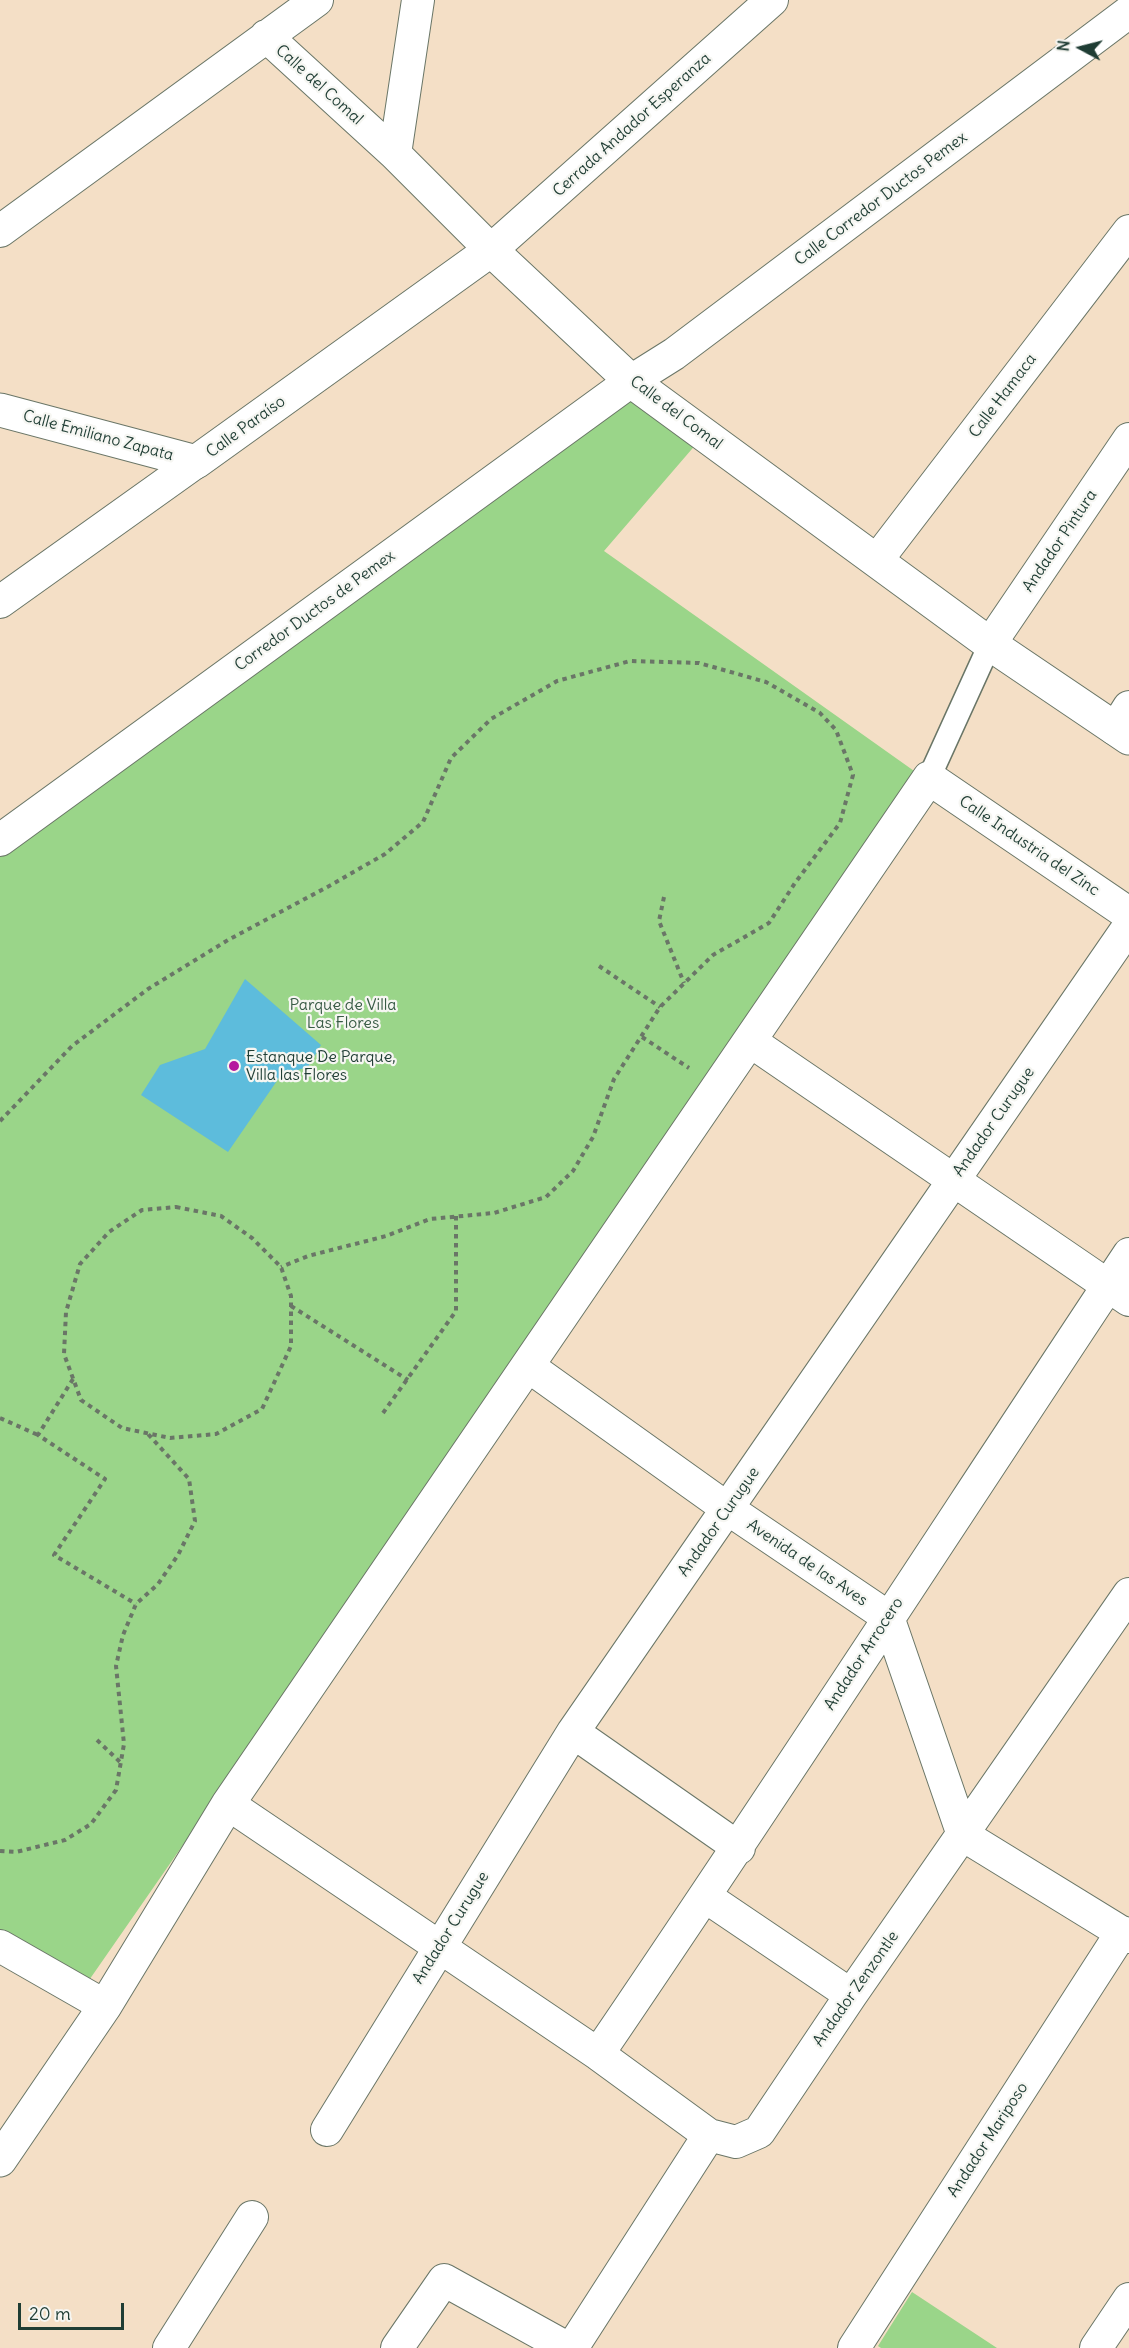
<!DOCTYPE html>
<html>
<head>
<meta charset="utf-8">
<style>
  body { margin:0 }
  #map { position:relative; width:1129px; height:2348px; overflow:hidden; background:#f4dfc6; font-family:Delius,sans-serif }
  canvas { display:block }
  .north { position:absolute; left:1051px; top:18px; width:60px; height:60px; -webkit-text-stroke:4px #f6f6f2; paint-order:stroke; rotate:277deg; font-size:16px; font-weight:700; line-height:24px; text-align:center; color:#1f3d34 }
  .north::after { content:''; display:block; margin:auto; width:21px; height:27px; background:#1f3d34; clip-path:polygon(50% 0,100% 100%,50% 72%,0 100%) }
  .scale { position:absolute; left:18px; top:2303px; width:106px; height:27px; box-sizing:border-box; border:3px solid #1f3d34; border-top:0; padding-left:8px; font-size:18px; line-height:21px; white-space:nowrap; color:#1f3d34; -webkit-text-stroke:4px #f6f6f2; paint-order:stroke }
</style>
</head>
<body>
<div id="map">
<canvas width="1129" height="2348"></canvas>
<div class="north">N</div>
<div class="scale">20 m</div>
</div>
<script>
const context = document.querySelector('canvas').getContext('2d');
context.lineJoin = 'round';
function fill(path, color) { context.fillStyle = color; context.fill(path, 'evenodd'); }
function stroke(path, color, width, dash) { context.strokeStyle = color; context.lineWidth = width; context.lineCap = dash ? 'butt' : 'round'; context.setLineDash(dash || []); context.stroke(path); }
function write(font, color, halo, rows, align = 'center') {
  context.font = font + ' Delius,sans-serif'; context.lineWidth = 4.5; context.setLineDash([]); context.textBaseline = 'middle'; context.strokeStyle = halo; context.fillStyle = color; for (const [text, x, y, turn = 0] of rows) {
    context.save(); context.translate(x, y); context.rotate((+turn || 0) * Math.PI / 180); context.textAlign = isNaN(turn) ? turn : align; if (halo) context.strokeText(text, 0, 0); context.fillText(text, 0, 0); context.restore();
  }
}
fill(new Path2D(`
  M 631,381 L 704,435 L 604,551 L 924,778 L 85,1986 L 0,1942 L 0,840 Z
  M 912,2292 L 997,2348 L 881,2348 L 878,2346 Z`), '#9ad589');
fill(new Path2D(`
  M 245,979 L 321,1045 L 308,1067 L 281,1075 L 228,1152 L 141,1095 L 160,1065 L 205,1049 Z`), '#5dbcdc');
const pedestrian = new Path2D(`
  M 929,778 L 990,644`);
const minor = new Path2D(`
  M 266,36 L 395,154 L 491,250 L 772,0
  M 395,154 L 418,0
  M 0,231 L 317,0
  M 877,560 L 1129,231
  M 0,602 L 196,462
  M 990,644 L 1129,439
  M 1115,729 L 1129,707
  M 0,840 L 631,381 L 674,354 L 1129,12
  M 750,1041 L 1129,1300
  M 528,1366 L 728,1509 L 888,1617 L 963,1835 L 1129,1937
  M 573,1732 L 739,1848
  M 228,1804 L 598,2054 L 709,2135
  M 706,1897 L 851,1995
  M 0,1946 L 105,2006
  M 598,2054 C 778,1790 952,1521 1129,1254
  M 327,2130 L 573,1732 L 1129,926
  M 169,2348 L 252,2217
  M 397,2348 L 444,2280 L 567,2348
  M 572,2348 L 709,2135 L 736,2142 L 759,2132 L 851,1995 L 1129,1594
  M 854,2348 L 1122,1932
  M 1096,2348 L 1129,2299`);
const tertiary = new Path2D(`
  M 0,410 L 196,462 L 491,250 L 631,381 L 990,644 L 1129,738
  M 0,2160 L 105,2006 L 228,1804 L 929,778 L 1129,914`);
stroke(pedestrian, '#6a7667', 25);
stroke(minor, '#6a7667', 34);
stroke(tertiary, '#6a7667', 35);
stroke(new Path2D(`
  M 664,897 L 659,921 L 684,983
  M 599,966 L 660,1007
  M 642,1037 L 689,1068
  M 0,1121 L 72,1046 L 148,989 L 228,940 L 331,885 L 385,854 L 423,822 L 451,758 L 491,719 L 557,681 L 630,661 L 699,663 L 766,682 L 820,713 L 836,730 L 853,775 L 840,823 L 795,883 L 769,923 L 713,955 L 660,1007 L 614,1079 L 593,1137 L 573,1171 L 546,1197 L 494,1213 L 430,1219 L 386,1236 L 308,1256 L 281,1267
  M 176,1207 L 221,1216 L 252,1238 L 281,1267 L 291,1296 L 291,1346 L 262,1409 L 216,1434 L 170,1438 L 122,1428 L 81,1400 L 64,1354 L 66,1312 L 80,1264 L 109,1232 L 142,1210 Z
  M 291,1306 L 408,1380
  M 73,1379 L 38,1435 L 105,1479 L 54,1555 L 136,1604
  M 383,1413 L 456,1311 L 456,1216
  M 0,1418 L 38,1435
  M 97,1740 L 120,1762
  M 0,1851 L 16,1852 L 65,1840 L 91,1824 L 116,1790 L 124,1744 L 116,1666 L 123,1635 L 136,1604 L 158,1584 L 178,1555 L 195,1521 L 189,1479 L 148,1434`), '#6a7667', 4, [4.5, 4.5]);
stroke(pedestrian, '#fff', 22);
stroke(minor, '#fff', 32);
stroke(tertiary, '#fff', 33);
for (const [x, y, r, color] of [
  [234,1066,6,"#b5179e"]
]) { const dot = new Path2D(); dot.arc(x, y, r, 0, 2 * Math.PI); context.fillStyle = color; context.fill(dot); stroke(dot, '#f6f6f2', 2); }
write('16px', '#1f3d34', '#f6f6f2', [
  ["Calle del Comal",319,85,42],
  ["Cerrada Andador Esperanza",632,125,-42],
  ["Calle Corredor Ductos Pemex",881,199,-37],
  ["Calle Hamaca",1003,396,-53],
  ["Calle del Comal",676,413,37],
  ["Calle Paraíso",246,427,-36],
  ["Calle Emiliano Zapata",98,436,15],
  ["Andador Pintura",1060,541,-56],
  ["Corredor Ductos de Pemex",315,611,-36],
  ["Calle Industria del Zinc",1029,846,34],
  ["Andador Curugue",994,1122,-55],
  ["Andador Curugue",719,1522,-55],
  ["Avenida de las Aves",807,1563,34],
  ["Andador Arrocero",864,1654,-57],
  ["Andador Curugue",451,1928,-58],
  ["Andador Zenzontle",856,1989,-55],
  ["Andador Mariposo",988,2140,-57]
]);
write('16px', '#385b45', '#f6f6f2', [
  ["Parque de Villa",343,1005],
  ["Las Flores",343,1023]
]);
write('16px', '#1f3d34', '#f6f6f2', [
  ["Estanque De Parque,",246,1057],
  ["Villa las Flores",246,1075]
], 'left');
</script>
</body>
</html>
